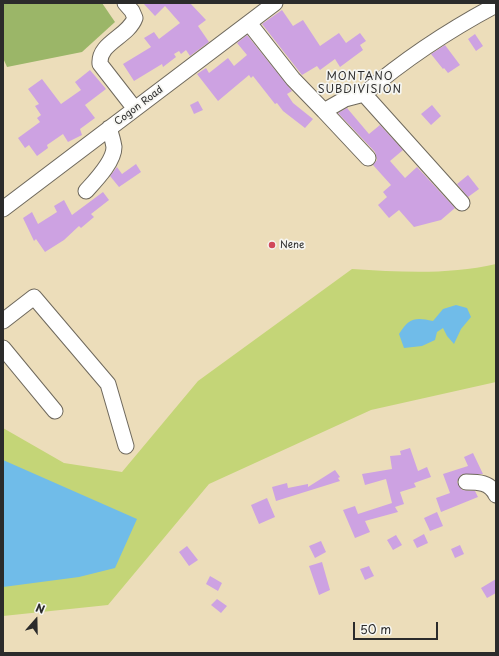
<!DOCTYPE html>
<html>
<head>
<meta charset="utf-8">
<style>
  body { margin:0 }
  #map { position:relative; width:499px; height:656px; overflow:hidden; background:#ecddba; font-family:"Playpen Sans",sans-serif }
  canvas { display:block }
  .frame { position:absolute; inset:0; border:4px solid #2b2b2b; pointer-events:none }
  .north { position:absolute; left:16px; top:600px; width:40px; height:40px; -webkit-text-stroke:3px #f6f6f2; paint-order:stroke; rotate:20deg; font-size:11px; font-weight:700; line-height:16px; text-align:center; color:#2b2b2b }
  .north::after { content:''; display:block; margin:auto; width:14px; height:18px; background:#2b2b2b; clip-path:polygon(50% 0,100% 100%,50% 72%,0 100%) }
  .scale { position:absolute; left:353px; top:622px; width:85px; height:18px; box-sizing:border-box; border:2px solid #2b2b2b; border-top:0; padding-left:5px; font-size:12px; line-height:14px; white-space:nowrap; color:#2b2b2b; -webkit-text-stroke:3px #f6f6f2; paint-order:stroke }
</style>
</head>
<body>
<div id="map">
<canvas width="499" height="656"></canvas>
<div class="frame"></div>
<div class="north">N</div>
<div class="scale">50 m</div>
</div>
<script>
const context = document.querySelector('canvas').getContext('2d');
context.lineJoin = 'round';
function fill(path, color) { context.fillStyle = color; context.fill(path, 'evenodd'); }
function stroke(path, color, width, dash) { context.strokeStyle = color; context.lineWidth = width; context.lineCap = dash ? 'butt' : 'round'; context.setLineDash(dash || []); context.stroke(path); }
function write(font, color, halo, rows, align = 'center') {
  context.font = font + ' "Playpen Sans",sans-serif'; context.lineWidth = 3.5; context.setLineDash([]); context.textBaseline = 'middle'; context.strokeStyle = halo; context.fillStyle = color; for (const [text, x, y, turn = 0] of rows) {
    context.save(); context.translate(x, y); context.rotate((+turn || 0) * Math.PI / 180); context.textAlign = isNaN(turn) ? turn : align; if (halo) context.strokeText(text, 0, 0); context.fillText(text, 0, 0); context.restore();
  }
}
fill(new Path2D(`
  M 496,264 L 496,382 L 371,410 L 209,484 L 108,605 L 3,616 L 3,428 L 64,463 L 122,472 L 198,381 L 352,269 C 400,272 449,275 496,264 Z`), '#c4d577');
fill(new Path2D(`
  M 3,3 L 102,3 L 115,22 L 82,52 L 7,67 L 3,58 Z`), '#9bb668');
fill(new Path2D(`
  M 456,305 L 467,308 L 471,317 L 461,329 L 454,344 L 447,336 L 443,328 L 437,332 L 435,340 L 422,346 L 404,348 L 399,334 C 409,318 415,317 433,321 L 443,309 Z
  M 3,460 L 137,519 L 115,568 L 79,577 L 3,587 Z`), '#70bce9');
fill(new Path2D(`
  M 143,3 L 190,3 L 206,20 L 198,26 L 209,42 L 190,56 L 186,50 L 181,54 L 179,51 L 174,54 L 176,57 L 163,67 L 162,64 L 134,81 L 123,64 L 151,47 L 144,38 L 154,32 L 159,39 L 180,23 L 165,6 L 155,16 Z
  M 282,10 L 293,26 L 303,20 L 320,46 L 339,33 L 346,43 L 360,33 L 366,41 L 360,45 L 363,50 L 340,67 L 335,59 L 320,70 L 317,66 L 302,75 L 262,24 Z
  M 475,34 L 483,46 L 476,51 L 468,39 Z
  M 247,35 L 292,91 L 287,94 L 293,103 L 313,119 L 305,128 L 283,111 L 277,103 L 275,104 L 253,76 L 251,78 L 249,75 L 218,101 L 197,74 L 206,68 L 209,73 L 228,58 L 234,66 L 247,55 L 237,43 Z
  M 445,45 L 460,65 L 448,73 L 444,68 L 443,69 L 431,54 Z
  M 90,70 L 106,89 L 85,105 L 95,118 L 80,129 L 82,135 L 68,142 L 63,134 L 47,145 L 48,148 L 37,156 L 29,145 L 25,148 L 18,138 L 40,122 L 37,118 L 41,115 L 35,106 L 39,104 L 28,89 L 42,79 L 61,104 L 81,90 L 75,82 Z
  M 198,101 L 203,110 L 194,114 L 190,105 Z
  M 432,105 L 441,116 L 431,125 L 421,114 Z
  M 347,108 L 369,134 L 380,125 L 403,150 L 390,161 L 405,178 L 417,167 L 455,208 L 441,220 L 414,227 L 399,210 L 389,218 L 378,205 L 387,197 L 383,192 L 391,185 L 373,165 L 377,160 L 375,152 L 338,113 Z
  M 136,164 L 141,172 L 119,187 L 110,176 L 117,167 L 122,174 Z
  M 468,175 L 479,189 L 468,197 L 457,184 Z
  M 103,192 L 109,200 L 91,214 L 94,217 L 81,228 L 79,226 L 64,240 L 45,252 L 36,239 L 34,241 L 23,218 L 32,212 L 38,224 L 57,212 L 54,206 L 64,200 L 72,215 Z
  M 410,448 L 418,471 L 427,467 L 431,477 L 414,483 L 416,487 L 400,492 L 404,504 L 395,507 L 398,512 L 365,521 L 370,532 L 355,538 L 343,510 L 355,506 L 358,514 L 392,503 L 386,479 L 365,485 L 362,474 L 392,469 L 390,456 L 401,455 L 400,451 Z
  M 473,453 L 483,474 L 462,474 L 457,482 L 462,490 L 475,491 L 478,497 L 441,512 L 436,498 L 450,493 L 443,474 L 468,466 L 464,457 Z
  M 335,470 L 340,477 L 338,478 L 340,481 L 276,501 L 272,487 L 287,483 L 288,488 L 308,484 L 308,487 Z
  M 267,498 L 275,517 L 259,524 L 251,505 Z
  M 437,512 L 443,526 L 430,531 L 424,518 Z
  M 424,534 L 428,543 L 417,548 L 413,540 Z
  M 396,535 L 402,545 L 393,550 L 387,540 Z
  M 321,541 L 326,552 L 315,558 L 309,546 Z
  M 460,545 L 464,554 L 455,558 L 451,549 Z
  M 187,546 L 198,560 L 189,566 L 179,552 Z
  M 322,562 L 330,590 L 319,595 L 309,566 Z
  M 369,566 L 374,576 L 365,580 L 360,569 Z
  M 210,576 L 222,583 L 218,591 L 206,584 Z
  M 496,579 L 496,593 L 487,598 L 481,588 Z
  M 217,599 L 227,606 L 221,613 L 211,605 Z`), '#cda2e2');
const minor = new Path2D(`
  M 125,3 L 132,11 L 135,18 C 128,37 98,43 100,64 L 135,109
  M 249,23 L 293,79 L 324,111 L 345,99 L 364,94 L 462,203
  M 364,94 C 405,59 449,30 496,5
  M 324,111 L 368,158
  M 86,191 C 95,181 114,162 114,147 C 113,141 111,134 109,128
  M 3,209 L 275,3
  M 3,321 L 34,297 L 108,384 L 126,446
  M 3,348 L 55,411
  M 466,482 C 478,482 490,482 496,495`);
stroke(minor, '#6f695d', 17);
stroke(minor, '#fff', 15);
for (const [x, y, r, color] of [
  [272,245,4,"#d1495b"]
]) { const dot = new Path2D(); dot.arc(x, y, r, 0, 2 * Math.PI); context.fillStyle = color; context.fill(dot); stroke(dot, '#f6f6f2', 1.5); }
write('10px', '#2b2b2b', '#f6f6f2', [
  ["Cogon Road",139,106,-37]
]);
write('10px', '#2b2b2b', '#f6f6f2', [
  ["Nene",280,245]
], 'left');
context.letterSpacing = '1px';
write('11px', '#2b2b2b', '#f6f6f2', [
  ["MONTANO",360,77],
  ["SUBDIVISION",360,90]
]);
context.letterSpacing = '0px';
</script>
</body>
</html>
